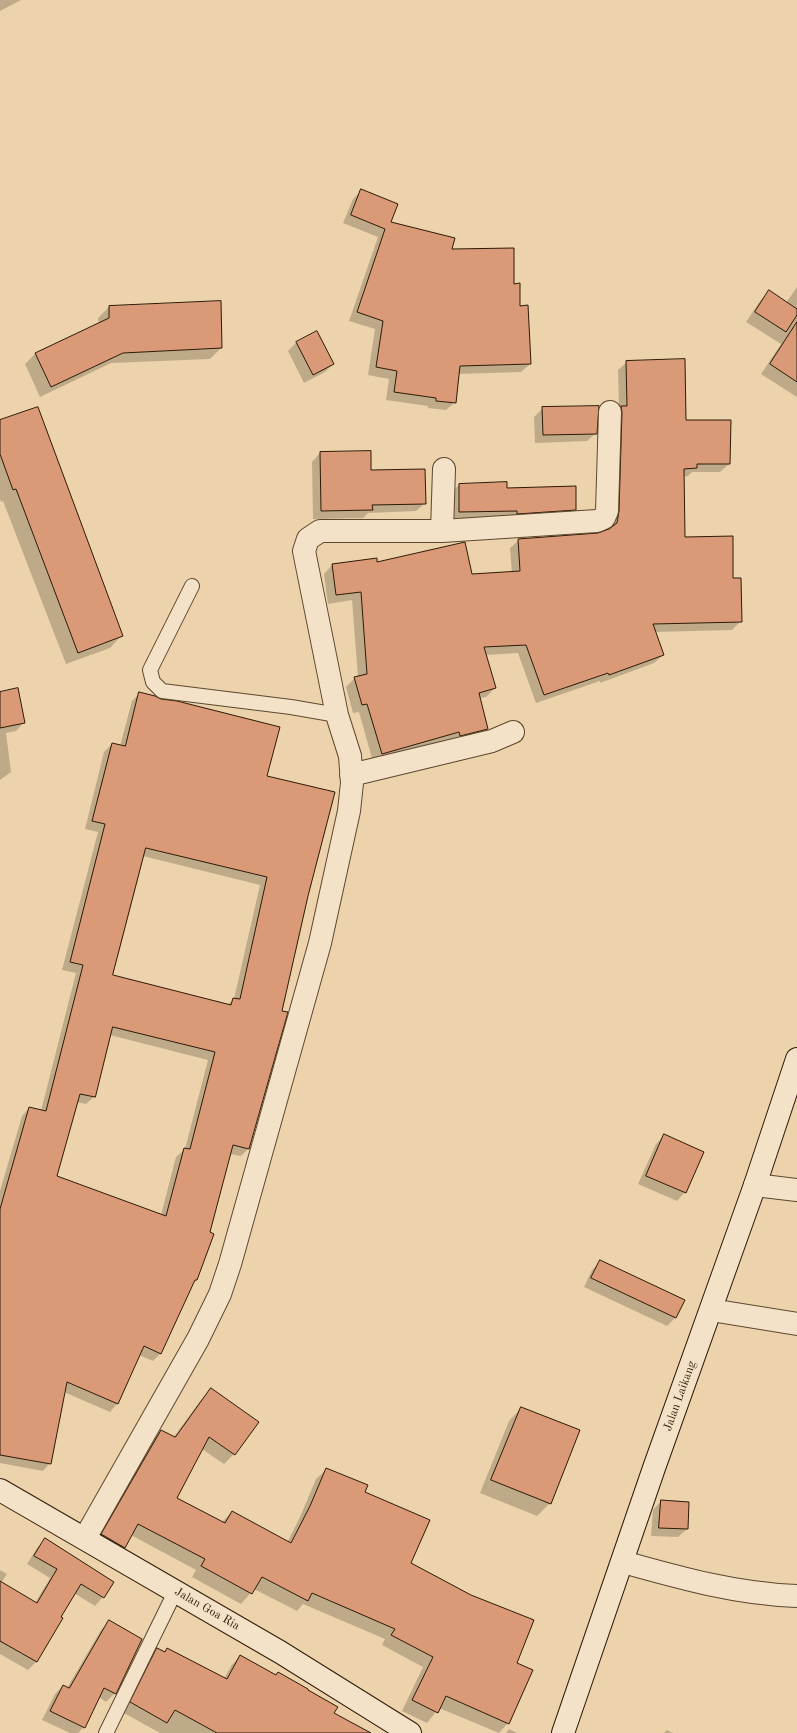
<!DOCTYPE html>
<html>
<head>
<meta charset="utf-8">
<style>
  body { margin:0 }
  canvas { display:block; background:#edd3ab }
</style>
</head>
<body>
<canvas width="797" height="1733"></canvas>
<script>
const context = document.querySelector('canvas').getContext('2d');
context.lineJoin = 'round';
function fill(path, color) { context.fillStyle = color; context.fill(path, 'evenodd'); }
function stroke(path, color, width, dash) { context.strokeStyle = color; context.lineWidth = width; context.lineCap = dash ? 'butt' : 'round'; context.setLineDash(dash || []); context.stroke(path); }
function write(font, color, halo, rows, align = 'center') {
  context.font = font + ' "Old Standard TT",serif'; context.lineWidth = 3; context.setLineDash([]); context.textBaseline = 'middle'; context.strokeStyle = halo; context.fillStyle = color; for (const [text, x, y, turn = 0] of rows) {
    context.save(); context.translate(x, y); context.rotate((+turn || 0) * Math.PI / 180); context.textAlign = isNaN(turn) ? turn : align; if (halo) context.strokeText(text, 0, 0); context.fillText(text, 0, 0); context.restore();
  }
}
fill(new Path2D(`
  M 0,0 L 21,0 L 0,11 Z
  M 361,191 L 390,223 L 450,250 L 513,285 L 519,307 L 527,306 L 530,364 L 521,372 L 458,374 L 455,402 L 446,410 L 428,408 L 428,406 L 386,400 L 389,379 L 368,375 L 375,329 L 349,321 L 378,237 L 343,223 L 353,199 Z
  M 797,287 L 797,397 L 761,374 L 781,344 L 746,322 L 760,301 L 769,292 L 786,303 Z
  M 109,307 L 221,348 L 210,359 L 111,363 L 40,397 L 25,364 L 36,353 L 99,324 L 98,318 Z
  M 317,332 L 333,364 L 325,372 L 304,383 L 288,351 L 296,343 Z
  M 627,362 L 729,464 L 720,472 L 692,472 L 688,476 L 683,477 L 684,538 L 732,580 L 741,621 L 732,630 L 655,632 L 663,655 L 654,663 L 600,683 L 600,681 L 536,703 L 518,653 L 485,655 L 495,688 L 486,697 L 480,698 L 487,729 L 479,737 L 373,762 L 359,712 L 353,713 L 346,687 L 355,678 L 358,677 L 352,600 L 328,604 L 324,574 L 332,565 L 376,563 L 471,575 L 512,573 L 510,548 L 519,540 L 598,534 L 609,531 L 611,521 L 619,409 L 618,370 Z
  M 543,408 L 596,433 L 587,441 L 535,443 L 534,417 Z
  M 0,421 L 122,635 L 110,648 L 66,664 L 3,501 L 1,502 L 0,499 Z
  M 320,453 L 371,471 L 425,503 L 416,511 L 368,513 L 363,518 L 313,519 L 312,462 Z
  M 459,485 L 506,489 L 575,509 L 567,518 L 451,520 L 451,493 Z
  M 0,693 L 24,722 L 16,731 L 6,733 L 11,772 L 0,780 Z
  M 140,693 L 266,776 L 307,896 L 248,1149 L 241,1156 L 230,1154 L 196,1280 L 193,1283 L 161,1353 L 153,1361 L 139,1355 L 117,1404 L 110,1412 L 64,1392 L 50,1463 L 43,1471 L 0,1463 L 0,1191 L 22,1116 L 29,1108 L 41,1111 L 76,973 L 62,970 L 98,832 L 85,829 L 104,752 L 112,744 L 120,746 L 132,701 ZM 143,856 L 260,885 L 234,999 L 227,1005 L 112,976 ZM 110,1035 L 208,1060 L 185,1149 L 176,1157 L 161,1215 L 56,1176 L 77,1102 L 86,1104 L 94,1097 Z
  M 664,1136 L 685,1192 L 677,1201 L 638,1184 L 656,1144 Z
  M 601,1261 L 683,1300 L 675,1318 L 667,1326 L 584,1287 L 592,1270 Z
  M 211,1389 L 234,1454 L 224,1464 L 202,1449 L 176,1498 L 222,1522 L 232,1512 L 287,1543 L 300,1517 L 316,1479 L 327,1469 L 364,1493 L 410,1563 L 516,1663 L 508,1723 L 499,1733 L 439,1708 L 427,1723 L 402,1711 L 423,1667 L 382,1645 L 385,1639 L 303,1604 L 297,1611 L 254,1589 L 241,1604 L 192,1577 L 196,1570 L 131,1535 L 124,1547 L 114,1558 L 92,1545 L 151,1441 L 161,1431 L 173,1438 L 201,1400 Z
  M 521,1408 L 550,1503 L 537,1516 L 480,1493 L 509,1421 Z
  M 661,1501 L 687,1529 L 678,1537 L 651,1536 L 653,1510 Z
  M 45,1540 L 103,1597 L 95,1606 L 74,1593 L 36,1662 L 28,1670 L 0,1654 L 0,1570 L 7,1574 L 1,1583 L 35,1603 L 50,1578 L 27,1564 L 37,1548 Z
  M 109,1622 L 141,1640 L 115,1693 L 106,1702 L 99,1697 L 84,1727 L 78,1733 L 70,1733 L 42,1720 L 55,1694 L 63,1686 L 67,1688 L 101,1630 Z
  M 157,1649 L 164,1653 L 167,1650 L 224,1679 L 231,1666 L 240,1656 L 333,1714 L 369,1733 L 160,1733 L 122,1712 L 148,1658 Z
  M 509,1729 L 517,1733 L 506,1733 Z
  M 667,1730 L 673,1733 L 664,1733 Z`), '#0003');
const building = new Path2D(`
  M 361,189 L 398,204 L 391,222 L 455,238 L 452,249 L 514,248 L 514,284 L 520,283 L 520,306 L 528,305 L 531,364 L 460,366 L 456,403 L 436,401 L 436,398 L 394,392 L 397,371 L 376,367 L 383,321 L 357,312 L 385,229 L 351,215 Z
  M 769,290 L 797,309 L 797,315 L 786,332 L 755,312 Z
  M 221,301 L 222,348 L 123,353 L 51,387 L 35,353 L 109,318 L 109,306 Z
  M 797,322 L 797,382 L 770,364 Z
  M 317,331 L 334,364 L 313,375 L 296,342 Z
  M 685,359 L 686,420 L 731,420 L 730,464 L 697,464 L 697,468 L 684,469 L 685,537 L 733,536 L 733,578 L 741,578 L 742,622 L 653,624 L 664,655 L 609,675 L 608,673 L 544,695 L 526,645 L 484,647 L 496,688 L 479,693 L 488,729 L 460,736 L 459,732 L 382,754 L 367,704 L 362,705 L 354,677 L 367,674 L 361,592 L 336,595 L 332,564 L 377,558 L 377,562 L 465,542 L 472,574 L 520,571 L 518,539 L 598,533 L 609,529 L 617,523 L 619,511 L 622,412 L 621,406 L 627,406 L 626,361 Z
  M 599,406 L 597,434 L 543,435 L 542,407 Z
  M 38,407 L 123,636 L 78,653 L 16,489 L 13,490 L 0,454 L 0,420 Z
  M 371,451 L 371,470 L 425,469 L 426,504 L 372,505 L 373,510 L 321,511 L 320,452 Z
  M 507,482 L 507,488 L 576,486 L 576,510 L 517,514 L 517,511 L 459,512 L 459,484 Z
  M 18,688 L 25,723 L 0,728 L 0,692 Z
  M 139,692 L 155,696 L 161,699 L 177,701 L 280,727 L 267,776 L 335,792 L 308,896 L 282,1011 L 288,1012 L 249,1149 L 233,1145 L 210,1232 L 214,1234 L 197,1280 L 195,1280 L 161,1354 L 144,1346 L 118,1404 L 67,1382 L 51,1464 L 0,1455 L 0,1209 L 29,1107 L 46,1111 L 83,965 L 70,962 L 105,824 L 92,821 L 112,743 L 125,746 ZM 146,848 L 267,877 L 240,999 L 233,998 L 231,1005 L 113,975 ZM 113,1027 L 215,1052 L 190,1149 L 184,1148 L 166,1216 L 57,1176 L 80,1094 L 95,1097 Z
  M 664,1134 L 704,1152 L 686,1193 L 646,1176 Z
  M 600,1260 L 685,1300 L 676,1318 L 591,1278 Z
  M 211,1388 L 259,1422 L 235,1455 L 209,1437 L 177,1498 L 225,1523 L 232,1511 L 291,1543 L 310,1506 L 326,1468 L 368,1485 L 365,1492 L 430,1520 L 411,1563 L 471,1595 L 534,1620 L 517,1663 L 533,1670 L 509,1724 L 446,1696 L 438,1713 L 412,1700 L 433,1657 L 391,1635 L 395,1629 L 312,1593 L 308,1601 L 262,1577 L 252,1594 L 201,1566 L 205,1559 L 138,1524 L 125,1548 L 101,1534 L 161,1430 L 175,1437 Z
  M 521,1407 L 580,1430 L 551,1504 L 491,1480 Z
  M 661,1500 L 689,1502 L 688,1529 L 659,1528 Z
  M 45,1538 L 114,1582 L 104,1598 L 81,1584 L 61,1617 L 63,1618 L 37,1662 L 0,1641 L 0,1581 L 37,1603 L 57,1569 L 34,1556 Z
  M 109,1620 L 142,1639 L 116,1694 L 104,1688 L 85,1728 L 50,1711 L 63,1685 L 69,1688 Z
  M 157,1648 L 165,1652 L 167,1648 L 227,1679 L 240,1655 L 276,1675 L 278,1672 L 308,1689 L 308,1690 L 338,1707 L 334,1713 L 371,1733 L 217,1733 L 175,1710 L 167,1723 L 130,1702 Z`);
fill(building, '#da9977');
stroke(building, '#2d1a06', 1);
const service = new Path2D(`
  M 192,586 L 150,670 L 153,682 L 162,691 L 291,707 L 337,715
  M 106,1733 L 176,1590`);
const minor = new Path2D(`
  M 442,531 L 597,521 L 604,518 L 607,511 L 610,412
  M 351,775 L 492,741 L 513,732
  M 755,1185 L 797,1190
  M 711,1310 L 797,1324
  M 85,1538 L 198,1339 L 220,1294 L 230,1264 L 320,943 L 349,811 L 352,783 L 350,756 L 337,715 L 304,551 L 308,539 L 320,531 L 442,531 L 444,469
  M 623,1562 C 680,1578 737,1594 797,1596`);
const secondary = new Path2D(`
  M 0,1490 L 280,1652 L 410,1733
  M 563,1733 L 654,1468 L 755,1185 L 797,1059`);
stroke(service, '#5d482f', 16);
stroke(minor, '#5d482f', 24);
stroke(secondary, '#2d1a06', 24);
stroke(service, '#f3e2c8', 14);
stroke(minor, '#f3e2c8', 22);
stroke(secondary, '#f3e2c8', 22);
write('12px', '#2d1a06', '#f3e2c8', [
  ["Jalan Laikang",680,1396,-70],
  ["Jalan Goa Ria",207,1609,30]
]);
</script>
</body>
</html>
